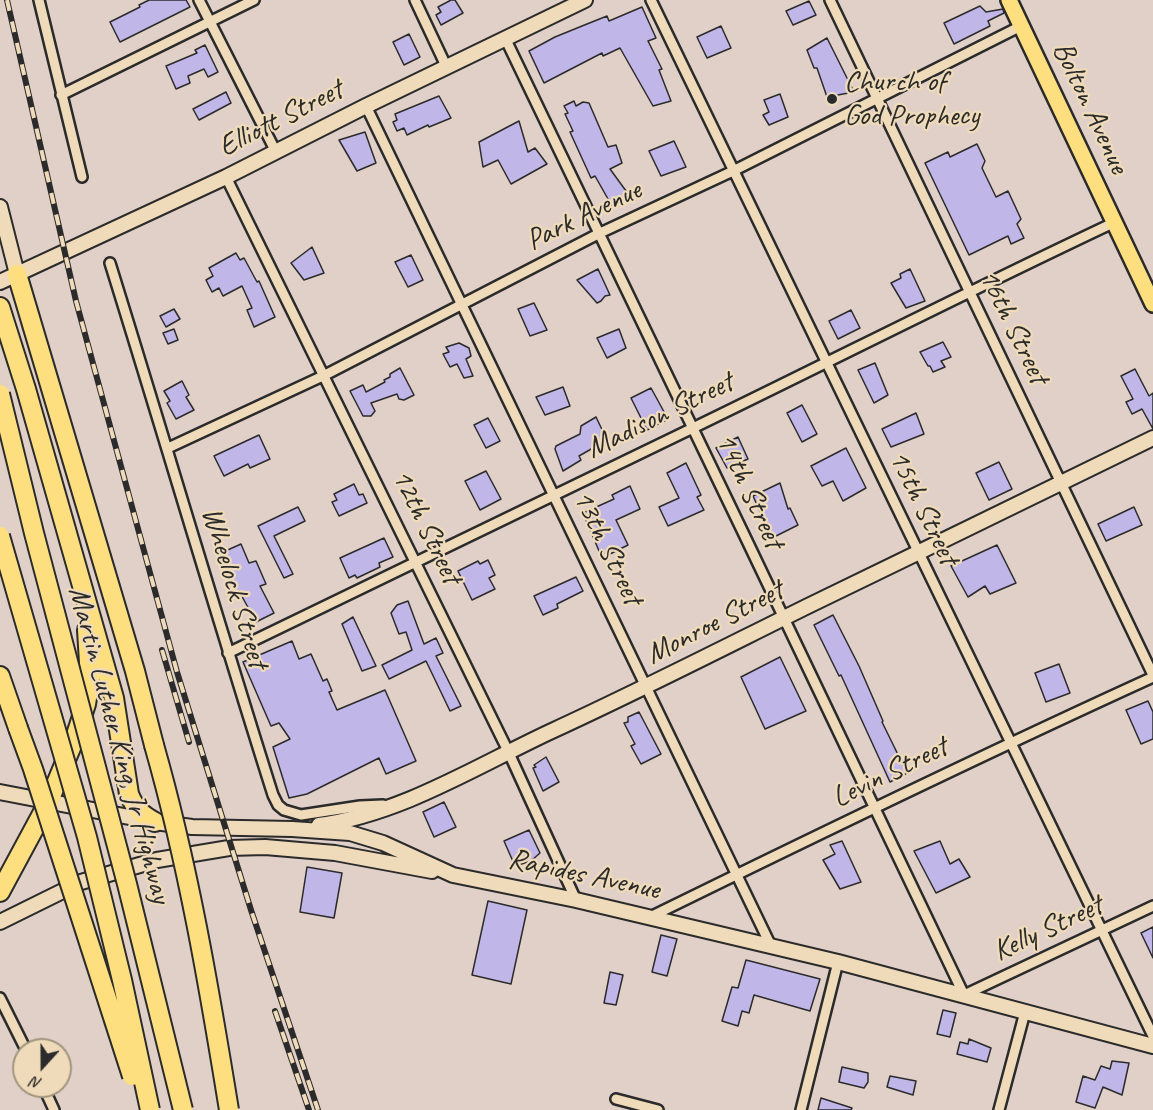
<!DOCTYPE html>
<html>
<head>
<meta charset="utf-8">
<style>
  body { margin:0 }
  #map { position:relative; width:1153px; height:1110px; overflow:hidden; background:#e1d0c7; font-family:Caveat,sans-serif }
  canvas { display:block }
  .north { position:absolute; left:12px; top:1038px; width:60px; height:60px; box-sizing:border-box; background:#efdbb9; border:2px solid #a19580; border-radius:50%; rotate:201deg; font-size:16px; font-weight:700; line-height:24px; text-align:center; color:#2b2b2b }
  .north::after { content:''; display:block; margin:auto; width:21px; height:27px; background:#2b2b2b; clip-path:polygon(50% 0,100% 100%,50% 72%,0 100%) }
</style>
</head>
<body>
<div id="map">
<canvas width="1153" height="1110"></canvas>
<div class="north">N</div>
</div>
<script>
const context = document.querySelector('canvas').getContext('2d');
context.lineJoin = 'round';
function fill(path, color) { context.fillStyle = color; context.fill(path, 'evenodd'); }
function stroke(path, color, width, dash) { context.strokeStyle = color; context.lineWidth = width; context.lineCap = dash ? 'butt' : 'round'; context.setLineDash(dash || []); context.stroke(path); }
function write(font, color, halo, rows, align = 'center') {
  context.font = font + ' Caveat,sans-serif'; context.lineWidth = 4.5; context.setLineDash([]); context.textBaseline = 'middle'; context.strokeStyle = halo; context.fillStyle = color; for (const [text, x, y, turn = 0] of rows) {
    context.save(); context.translate(x, y); context.rotate((+turn || 0) * Math.PI / 180); context.textAlign = isNaN(turn) ? turn : align; if (halo) context.strokeText(text, 0, 0); context.fillText(text, 0, 0); context.restore();
  }
}
const building = new Path2D(`
  M 149,0 L 186,0 L 190,7 L 120,42 L 110,22 L 140,7 L 139,5 Z
  M 451,0 L 455,0 L 463,13 L 441,25 L 436,15 L 441,12 L 438,7 Z
  M 809,1 L 816,15 L 793,25 L 786,11 Z
  M 980,6 L 986,12 L 1003,9 L 1004,13 L 988,21 L 990,26 L 954,44 L 944,23 Z
  M 642,7 L 656,38 L 648,41 L 662,69 L 659,70 L 671,101 L 653,106 L 620,48 L 603,56 L 602,53 L 544,83 L 529,51 L 555,37 L 582,26 L 607,16 L 609,21 Z
  M 721,26 L 731,48 L 707,58 L 697,37 Z
  M 409,34 L 420,57 L 404,65 L 393,42 Z
  M 827,38 L 854,92 L 827,97 L 817,68 L 814,68 L 807,50 Z
  M 205,45 L 218,72 L 208,77 L 204,69 L 188,76 L 190,83 L 176,89 L 166,66 L 197,53 L 195,50 Z
  M 226,92 L 231,103 L 199,120 L 193,109 Z
  M 780,94 L 788,117 L 769,125 L 763,115 L 769,112 L 764,100 Z
  M 439,96 L 451,118 L 429,127 L 428,125 L 407,135 L 404,128 L 397,131 L 393,122 L 397,120 L 395,114 Z
  M 574,101 L 576,106 L 583,102 L 589,103 L 608,147 L 616,145 L 622,163 L 610,169 L 629,195 L 612,206 L 595,176 L 591,178 L 570,132 L 573,131 L 565,114 L 568,113 L 564,106 Z
  M 519,121 L 528,152 L 535,148 L 547,164 L 511,184 L 498,160 L 483,167 L 479,142 Z
  M 365,132 L 376,163 L 357,171 L 339,140 Z
  M 674,141 L 686,167 L 661,176 L 649,151 Z
  M 977,144 L 985,161 L 982,168 L 996,197 L 1008,191 L 1021,219 L 1017,224 L 1024,238 L 1011,244 L 1008,236 L 969,255 L 925,163 L 948,152 L 950,157 Z
  M 312,247 L 324,273 L 304,280 L 291,263 Z
  M 236,253 L 240,260 L 244,258 L 257,282 L 259,281 L 275,317 L 254,327 L 247,310 L 252,308 L 242,286 L 223,296 L 219,288 L 212,292 L 206,280 L 213,276 L 209,268 Z
  M 411,255 L 423,280 L 408,287 L 395,262 Z
  M 598,269 L 610,295 L 605,296 L 601,301 L 597,303 L 577,280 Z
  M 910,269 L 925,301 L 906,308 L 891,283 L 901,278 L 900,274 Z
  M 534,303 L 547,330 L 530,336 L 518,309 Z
  M 174,309 L 180,319 L 166,327 L 160,316 Z
  M 851,310 L 860,328 L 838,339 L 829,321 Z
  M 174,329 L 178,340 L 168,344 L 163,333 Z
  M 619,329 L 626,348 L 607,358 L 597,338 Z
  M 943,342 L 951,357 L 941,361 L 945,367 L 933,372 L 930,366 L 928,366 L 920,352 Z
  M 459,343 L 469,348 L 471,356 L 466,359 L 473,376 L 464,378 L 457,364 L 450,367 L 443,354 L 449,352 L 446,347 Z
  M 875,363 L 888,395 L 874,403 L 858,370 Z
  M 400,368 L 414,395 L 404,400 L 399,399 L 397,394 L 371,403 L 375,411 L 371,416 L 363,416 L 350,391 L 363,385 L 366,392 L 385,382 L 384,380 L 390,377 L 390,374 Z
  M 1135,369 L 1149,396 L 1153,393 L 1153,429 L 1142,409 L 1132,414 L 1126,402 L 1133,399 L 1121,376 Z
  M 182,381 L 189,395 L 186,397 L 194,410 L 176,419 L 167,403 L 170,401 L 164,391 Z
  M 563,387 L 570,406 L 545,415 L 536,397 Z
  M 651,388 L 668,419 L 647,430 L 631,398 Z
  M 802,405 L 817,434 L 802,442 L 787,413 Z
  M 916,413 L 924,434 L 891,447 L 882,429 Z
  M 596,417 L 607,440 L 579,456 L 581,460 L 563,471 L 555,449 L 556,446 L 580,434 L 581,426 Z
  M 488,418 L 500,441 L 486,448 L 474,425 Z
  M 259,435 L 270,459 L 250,468 L 248,464 L 224,476 L 214,456 Z
  M 738,437 L 748,459 L 727,468 L 716,448 Z
  M 846,448 L 866,488 L 843,501 L 833,481 L 822,486 L 811,466 Z
  M 999,462 L 1012,489 L 989,500 L 976,473 Z
  M 686,463 L 701,495 L 697,497 L 704,510 L 668,526 L 659,507 L 679,498 L 667,473 Z
  M 486,471 L 501,499 L 480,510 L 465,481 Z
  M 780,483 L 788,509 L 790,508 L 798,525 L 772,538 L 753,496 Z
  M 354,484 L 359,495 L 363,494 L 367,503 L 339,516 L 332,502 L 337,500 L 334,494 Z
  M 630,486 L 640,509 L 616,520 L 628,545 L 602,558 L 583,513 L 614,499 L 612,495 Z
  M 298,507 L 305,521 L 274,536 L 293,574 L 284,578 L 258,526 Z
  M 1134,507 L 1142,525 L 1106,541 L 1098,524 Z
  M 384,538 L 393,557 L 379,563 L 380,567 L 357,578 L 355,575 L 349,578 L 340,558 Z
  M 241,544 L 249,563 L 256,561 L 266,584 L 260,586 L 274,613 L 256,622 L 239,591 L 236,593 L 221,553 Z
  M 997,545 L 1016,583 L 990,594 L 985,586 L 968,597 L 951,566 Z
  M 488,560 L 495,575 L 489,578 L 495,589 L 472,600 L 458,571 L 478,561 L 480,564 Z
  M 576,577 L 583,591 L 557,604 L 558,608 L 543,615 L 534,596 Z
  M 408,601 L 424,644 L 436,638 L 443,653 L 436,656 L 461,706 L 450,711 L 426,661 L 389,679 L 382,665 L 412,650 L 406,632 L 399,634 L 391,613 L 397,605 Z
  M 833,615 L 859,666 L 883,721 L 882,722 L 907,773 L 890,782 L 841,675 L 839,676 L 814,625 Z
  M 353,617 L 376,666 L 362,671 L 342,624 Z
  M 292,641 L 299,659 L 311,654 L 323,681 L 327,679 L 332,691 L 329,692 L 337,710 L 385,690 L 416,761 L 386,774 L 379,758 L 307,794 L 289,798 L 273,747 L 290,739 L 279,723 L 271,726 L 243,662 Z
  M 780,657 L 806,711 L 765,729 L 741,677 Z
  M 1059,664 L 1070,693 L 1046,702 L 1035,673 Z
  M 1148,701 L 1153,712 L 1153,739 L 1141,744 L 1126,710 Z
  M 639,712 L 661,754 L 641,764 L 631,746 L 635,744 L 624,723 L 628,722 L 628,717 Z
  M 546,757 L 559,782 L 543,791 L 533,768 L 536,767 L 534,765 Z
  M 444,802 L 456,827 L 434,837 L 423,812 Z
  M 529,830 L 540,853 L 531,861 L 515,866 L 504,841 Z
  M 842,841 L 861,882 L 840,889 L 823,860 L 835,854 L 830,845 Z
  M 940,841 L 950,864 L 959,859 L 970,877 L 936,893 L 914,851 Z
  M 307,867 L 342,873 L 334,918 L 300,912 Z
  M 488,901 L 527,910 L 511,984 L 472,975 Z
  M 1153,927 L 1153,958 L 1141,933 Z
  M 661,935 L 677,939 L 667,976 L 652,972 Z
  M 746,960 L 820,979 L 810,1011 L 754,995 L 749,1013 L 742,1011 L 738,1026 L 722,1021 L 732,987 L 738,988 Z
  M 610,972 L 623,975 L 616,1005 L 604,1003 Z
  M 943,1010 L 956,1013 L 950,1037 L 937,1034 Z
  M 969,1039 L 991,1048 L 987,1062 L 957,1054 L 960,1042 L 968,1044 Z
  M 1112,1061 L 1129,1063 L 1122,1095 L 1103,1087 L 1095,1108 L 1076,1102 L 1083,1076 L 1095,1080 L 1101,1066 L 1110,1069 Z
  M 842,1067 L 868,1073 L 868,1082 L 864,1088 L 839,1082 Z
  M 890,1076 L 916,1081 L 913,1095 L 887,1087 Z
  M 821,1098 L 852,1108 L 851,1110 L 818,1110 Z`);
fill(building, '#c1b6e8');
stroke(building, '#2b2b2b', 1.5);
const minor = new Path2D(`
  M 39,0 L 82,177
  M 199,0 L 276,152
  M 415,0 L 447,68
  M 651,0 L 1153,1036
  M 830,0 L 1153,675
  M 506,40 C 661,357 811,677 964,995 L 1153,906
  M 61,95 L 254,0
  M 366,106 L 771,946
  M 226,177 L 508,751 L 576,900
  M 110,263 C 165,440 217,618 273,795 L 278,805 L 284,810 L 301,815 L 360,806 L 383,805
  M 168,448 L 325,375 L 600,233 L 733,171 L 1021,26
  M 228,653 C 383,577 540,503 695,427 C 835,359 973,289 1113,223
  M 650,917 C 817,835 984,754 1153,677
  M 0,998 L 26,1050
  M 43,1086 L 54,1110
  M 616,1099 L 658,1110
  M 801,1110 L 838,962
  M 999,1110 L 1025,1012`);
const secondary = new Path2D(`
  M 0,207 L 17,274
  M 0,282 L 226,177 L 366,106 L 585,0
  M 0,792 L 155,822 L 192,827 L 292,829 L 350,833 L 383,843 L 453,875 L 576,900 L 838,962 L 1153,1046
  M 319,825 C 402,814 478,765 554,730 C 639,691 723,648 808,606 C 923,550 1038,495 1153,438
  M 0,922 L 81,882 L 157,860 L 229,848 L 265,847 L 335,853 L 432,871`);
const primary = new Path2D(`
  M 1009,0 L 1153,304`);
const motorway = new Path2D(`
  M 17,274 L 135,671 L 154,745
  M 0,307 L 26,389 L 114,698 L 129,794 C 135,809 142,815 155,822
  M 0,676 L 18,728
  M 0,892 L 49,801 L 75,738 L 86,704 L 90,679 L 87,630`);
stroke(minor, '#2b2b2b', 14);
stroke(secondary, '#2b2b2b', 18);
stroke(primary, '#2b2b2b', 20);
stroke(motorway, '#2b2b2b', 22);
stroke(minor, '#efdbb9', 9);
stroke(secondary, '#efdbb9', 14);
stroke(primary, '#fedf80', 15);
stroke(motorway, '#fedf80', 18);
const rail = new Path2D(`
  M 7,0 L 76,301 L 177,672 L 251,910 L 318,1110
  M 162,650 L 189,742
  M 275,1011 L 309,1110`);
stroke(rail, '#2b2b2b', 6);
stroke(rail, '#efdbb9', 4, [11]);
const motorwayBridge = new Path2D(`
  M 0,394 L 34,533 L 127,884 L 183,1110
  M 0,536 L 87,837 L 122,980 L 150,1110
  M 18,728 L 33,769 L 132,1076
  M 154,745 C 188,864 209,987 229,1110`);
stroke(motorwayBridge, '#2b2b2b', 22, []);
stroke(motorwayBridge, '#fedf80', 18);
for (const [x, y, r, color] of [
  [832,99,6,"#2b2b2b"]
]) { const dot = new Path2D(); dot.arc(x, y, r, 0, 2 * Math.PI); context.fillStyle = color; context.fill(dot); stroke(dot, '#efdbb9', 2); }
write('30px', '#2b2b2b', '#efdbb9', [
  ["Church of",844,82],
  ["God Prophecy",844,116]
], 'left');
write('30px', '#2b2b2b', '#efdbb9', [
  ["Bolton Avenue",1090,108,65],
  ["Elliott Street",281,119,-27],
  ["Park Avenue",584,216,-26],
  ["16th Street",1013,327,64],
  ["Madison Street",660,416,-26],
  ["14th Street",749,491,65],
  ["15th Street",923,508,64],
  ["12th Street",426,527,64],
  ["13th Street",607,548,64],
  ["Wheelock Street",234,588,73],
  ["Monroe Street",715,623,-27],
  ["Martin Luther King, Jr Highway",119,745,75],
  ["Levin Street",890,773,-26],
  ["Rapides Avenue",584,875,12],
  ["Kelly Street",1048,929,-25]
]);
</script>
</body>
</html>
